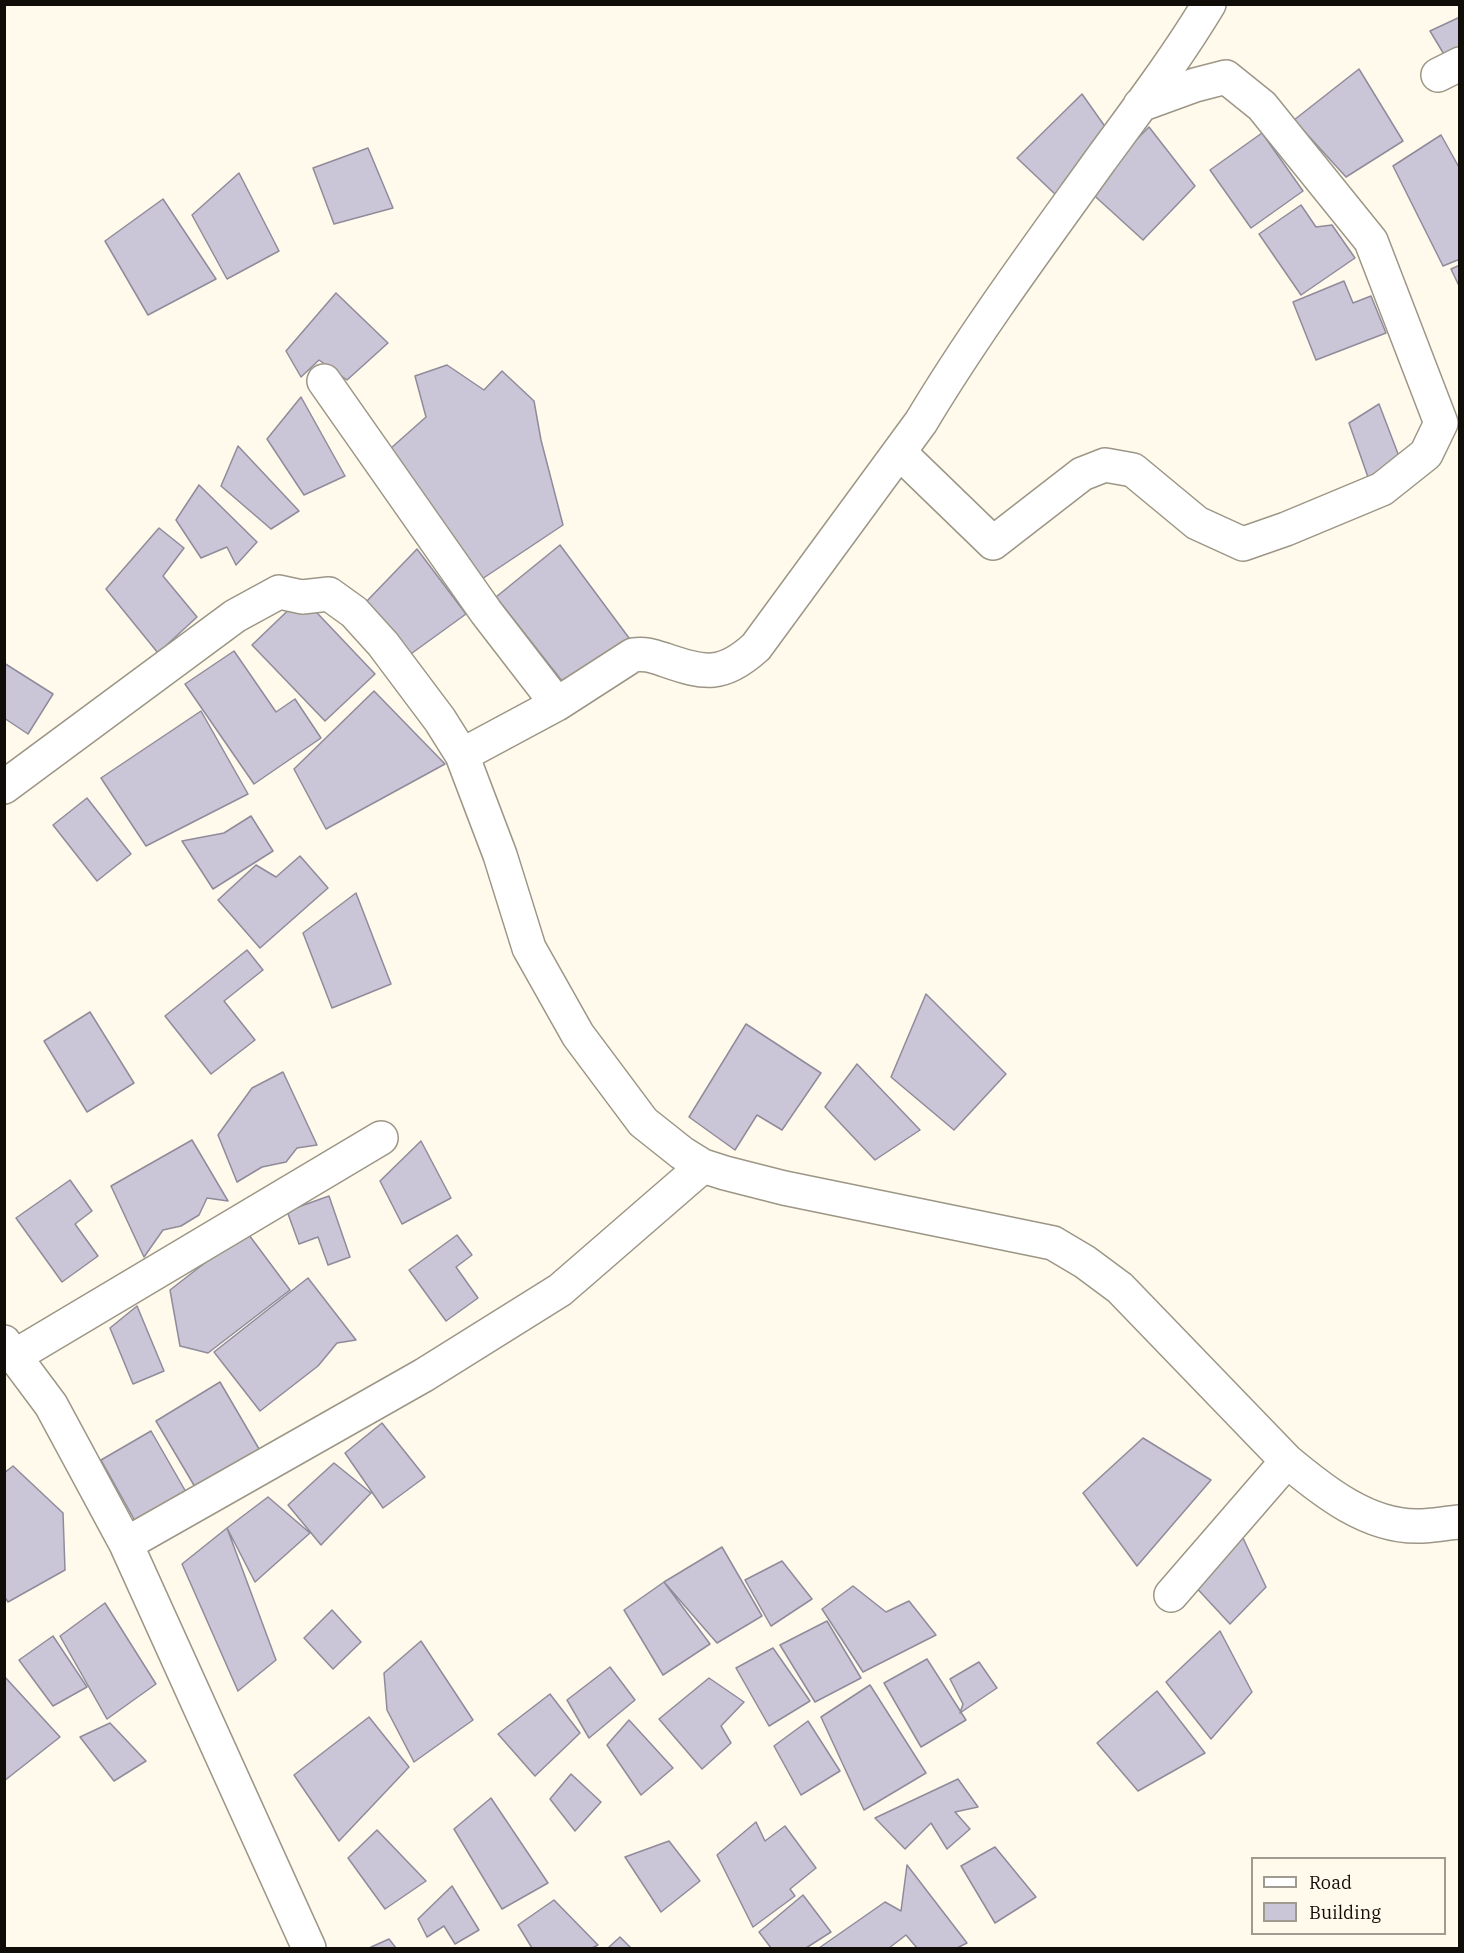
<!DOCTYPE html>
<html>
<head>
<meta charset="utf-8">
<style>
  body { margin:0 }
  #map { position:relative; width:1464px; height:1953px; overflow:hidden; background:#fffaec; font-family:"IBM Plex Serif",serif }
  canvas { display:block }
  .frame { position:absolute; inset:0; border:6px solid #100d08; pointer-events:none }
  .legend { position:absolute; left:1251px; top:1857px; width:195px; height:78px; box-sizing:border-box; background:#fffaec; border:2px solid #9f9b91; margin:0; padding:8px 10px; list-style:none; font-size:18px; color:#100d08 }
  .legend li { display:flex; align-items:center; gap:12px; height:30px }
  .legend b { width:30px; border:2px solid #9f9b91 }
</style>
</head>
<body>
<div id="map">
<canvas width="1464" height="1953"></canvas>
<div class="frame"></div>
<ul class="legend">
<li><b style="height:8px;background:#fff"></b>Road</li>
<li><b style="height:16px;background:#cbc6d7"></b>Building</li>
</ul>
</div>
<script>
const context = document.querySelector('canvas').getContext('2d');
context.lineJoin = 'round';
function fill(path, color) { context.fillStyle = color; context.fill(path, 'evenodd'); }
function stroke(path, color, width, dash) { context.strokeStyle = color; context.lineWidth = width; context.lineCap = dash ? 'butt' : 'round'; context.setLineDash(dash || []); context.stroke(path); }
const building = new Path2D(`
  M 1460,17 L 1460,56 L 1448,61 L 1430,31 Z
  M 1359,69 L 1403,141 L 1346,177 L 1294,120 Z
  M 1082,94 L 1111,135 L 1056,195 L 1017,158 Z
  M 1149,127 L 1195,186 L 1143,240 L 1087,189 Z
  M 1262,133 L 1303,191 L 1251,228 L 1210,170 Z
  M 1441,135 L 1460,169 L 1460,259 L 1443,266 L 1393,166 Z
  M 368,148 L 393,208 L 334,224 L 313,168 Z
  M 239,173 L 279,251 L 227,279 L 192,215 Z
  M 163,199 L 216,279 L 148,315 L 105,241 Z
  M 1301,205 L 1316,227 L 1332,225 L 1355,258 L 1301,295 L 1259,234 Z
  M 1460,265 L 1460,288 L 1451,269 Z
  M 1344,281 L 1353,303 L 1371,296 L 1386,333 L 1316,360 L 1293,302 Z
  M 336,293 L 388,343 L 347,380 L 319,360 L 301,377 L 286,351 Z
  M 447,365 L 484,390 L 502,371 L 534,401 L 541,440 L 563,525 L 482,579 L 390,449 L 426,417 L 415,376 Z
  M 301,397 L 345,476 L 304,495 L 267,439 Z
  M 1379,404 L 1400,459 L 1369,480 L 1349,423 Z
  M 238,446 L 299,511 L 271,529 L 221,486 Z
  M 199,485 L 257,542 L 236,565 L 227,547 L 201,558 L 176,520 Z
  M 159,528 L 184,548 L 163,576 L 197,617 L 158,653 L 106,589 Z
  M 560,545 L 632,642 L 562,681 L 496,597 Z
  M 417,549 L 466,614 L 408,656 L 364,604 Z
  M 302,597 L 375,674 L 325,721 L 252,645 Z
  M 234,651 L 276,712 L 295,699 L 321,738 L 254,784 L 185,684 Z
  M 4,663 L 53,694 L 28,734 L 4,718 Z
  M 374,691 L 445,764 L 326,829 L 294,769 Z
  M 201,711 L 248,794 L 146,846 L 101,778 Z
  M 87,798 L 131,854 L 97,881 L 53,825 Z
  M 251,816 L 273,851 L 213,889 L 182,841 L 224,833 Z
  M 300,856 L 328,888 L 260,948 L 218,900 L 256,865 L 276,877 Z
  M 356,893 L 391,984 L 332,1008 L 303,933 Z
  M 247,950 L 263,970 L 224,1001 L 255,1040 L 211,1074 L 165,1016 Z
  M 926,994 L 1006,1074 L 954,1130 L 891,1077 Z
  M 90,1012 L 134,1083 L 87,1112 L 44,1041 Z
  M 746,1024 L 821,1073 L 782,1130 L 757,1115 L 735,1150 L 689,1117 Z
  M 857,1064 L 920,1130 L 875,1160 L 825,1107 Z
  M 283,1072 L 317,1145 L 297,1148 L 286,1162 L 262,1167 L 237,1182 L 218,1135 L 252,1088 Z
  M 192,1140 L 228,1201 L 207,1198 L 199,1215 L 181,1226 L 163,1230 L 144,1257 L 111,1186 Z
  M 421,1141 L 451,1198 L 402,1224 L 380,1181 Z
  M 70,1180 L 92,1211 L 75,1224 L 98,1256 L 62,1282 L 16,1218 Z
  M 329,1196 L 350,1257 L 328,1265 L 318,1237 L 299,1244 L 287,1211 Z
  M 246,1231 L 290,1290 L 208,1353 L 180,1346 L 170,1290 Z
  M 457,1235 L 472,1255 L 456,1267 L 478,1298 L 446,1321 L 409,1270 Z
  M 308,1278 L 356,1340 L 337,1343 L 318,1366 L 260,1411 L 214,1352 Z
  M 137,1306 L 164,1371 L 133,1384 L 110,1328 Z
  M 220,1382 L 262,1454 L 198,1492 L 156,1421 Z
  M 382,1423 L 425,1477 L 383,1508 L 345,1453 Z
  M 151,1431 L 190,1499 L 139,1528 L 101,1460 Z
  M 1143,1438 L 1211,1480 L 1137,1566 L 1083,1493 Z
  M 334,1463 L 371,1493 L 321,1545 L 288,1505 Z
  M 13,1466 L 63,1513 L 65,1570 L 8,1602 L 4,1596 L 4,1473 Z
  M 268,1497 L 310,1533 L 255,1582 L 227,1528 Z
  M 227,1528 L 276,1660 L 238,1691 L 182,1564 Z
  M 1243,1538 L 1266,1587 L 1230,1624 L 1191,1582 Z
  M 722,1547 L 762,1616 L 717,1643 L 664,1582 Z
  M 782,1561 L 812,1599 L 771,1626 L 745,1580 Z
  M 664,1582 L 710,1644 L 663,1675 L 624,1610 Z
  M 853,1586 L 886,1612 L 909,1601 L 936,1635 L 863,1672 L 822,1609 Z
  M 105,1603 L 156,1684 L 107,1719 L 60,1636 Z
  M 332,1610 L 361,1642 L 333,1669 L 304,1638 Z
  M 827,1621 L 861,1678 L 815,1702 L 780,1645 Z
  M 1220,1631 L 1252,1692 L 1211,1739 L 1166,1682 Z
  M 53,1636 L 87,1687 L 53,1706 L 19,1660 Z
  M 421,1641 L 473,1720 L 414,1762 L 387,1710 L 384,1673 Z
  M 773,1648 L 810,1701 L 769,1726 L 736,1668 Z
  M 927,1659 L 966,1720 L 921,1747 L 884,1683 Z
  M 979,1662 L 997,1688 L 960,1713 L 963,1704 L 950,1679 Z
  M 610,1667 L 635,1700 L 589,1738 L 567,1700 Z
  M 4,1676 L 60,1737 L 4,1781 Z
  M 709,1678 L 744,1702 L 721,1726 L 731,1743 L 702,1769 L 659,1719 Z
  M 870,1685 L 926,1773 L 864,1810 L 821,1717 Z
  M 1157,1691 L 1205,1753 L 1138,1791 L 1097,1743 Z
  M 550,1694 L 580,1733 L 535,1776 L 498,1734 Z
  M 369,1717 L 409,1767 L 339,1841 L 294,1775 Z
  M 629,1720 L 673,1768 L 641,1795 L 607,1745 Z
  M 808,1721 L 840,1771 L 801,1795 L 774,1746 Z
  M 110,1723 L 146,1761 L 114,1781 L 80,1737 Z
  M 571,1774 L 601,1802 L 575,1831 L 550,1799 Z
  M 958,1779 L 978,1807 L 955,1812 L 970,1829 L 947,1849 L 931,1823 L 905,1849 L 875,1818 Z
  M 491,1798 L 548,1883 L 502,1909 L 454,1829 Z
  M 756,1822 L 765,1841 L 785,1826 L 816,1868 L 790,1889 L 795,1896 L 753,1927 L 717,1855 Z
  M 377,1830 L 426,1881 L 385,1909 L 348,1858 Z
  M 669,1841 L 700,1881 L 661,1912 L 625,1857 Z
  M 995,1847 L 1036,1897 L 995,1923 L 961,1866 Z
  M 907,1865 L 967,1943 L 957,1948 L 917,1948 L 906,1935 L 889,1948 L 819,1948 L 885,1902 L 901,1911 Z
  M 452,1886 L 479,1930 L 455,1944 L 444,1926 L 427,1937 L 418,1919 Z
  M 803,1895 L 831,1932 L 806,1948 L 771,1948 L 759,1932 Z
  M 554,1900 L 598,1945 L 592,1948 L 532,1948 L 518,1925 Z
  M 620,1937 L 631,1948 L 608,1948 Z
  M 389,1939 L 396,1948 L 369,1948 Z`);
fill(building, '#cbc6d7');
stroke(building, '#908b9b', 1.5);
const minor = new Path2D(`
  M 1438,75 L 1460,64
  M 324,381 L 486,612 L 557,704
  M 899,452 L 993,543 L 1082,474 L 1105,465 L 1133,470 L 1197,523 L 1243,544 L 1286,529 L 1382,489 L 1426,454 L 1441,423 L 1371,241 L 1262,106 L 1226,77 L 1195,85 L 1140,105
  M 462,755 L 557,704 L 633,655 C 645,653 653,656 665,660 C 705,674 723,677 756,647 L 921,422 C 975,332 1038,247 1099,162 C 1137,110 1176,59 1209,4
  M 4,787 L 235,616 L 279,592 L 302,597 L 329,594 L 354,612 L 383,644 L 440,720 L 462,755 L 500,855 L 529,948 L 578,1035 L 643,1122 L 682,1153 L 703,1166 L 725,1173 L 784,1188 L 1053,1243 L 1085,1262 L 1120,1288 L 1287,1461 C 1323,1491 1368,1527 1418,1526 C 1432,1526 1446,1523 1460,1522
  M 4,1342 L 51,1405 L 126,1544 L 309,1948
  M 15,1356 L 381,1138
  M 126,1544 L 424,1375 L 560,1290 L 703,1166
  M 1171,1595 L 1287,1461`);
stroke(minor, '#9c9686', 36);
stroke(minor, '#fff', 33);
</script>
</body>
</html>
